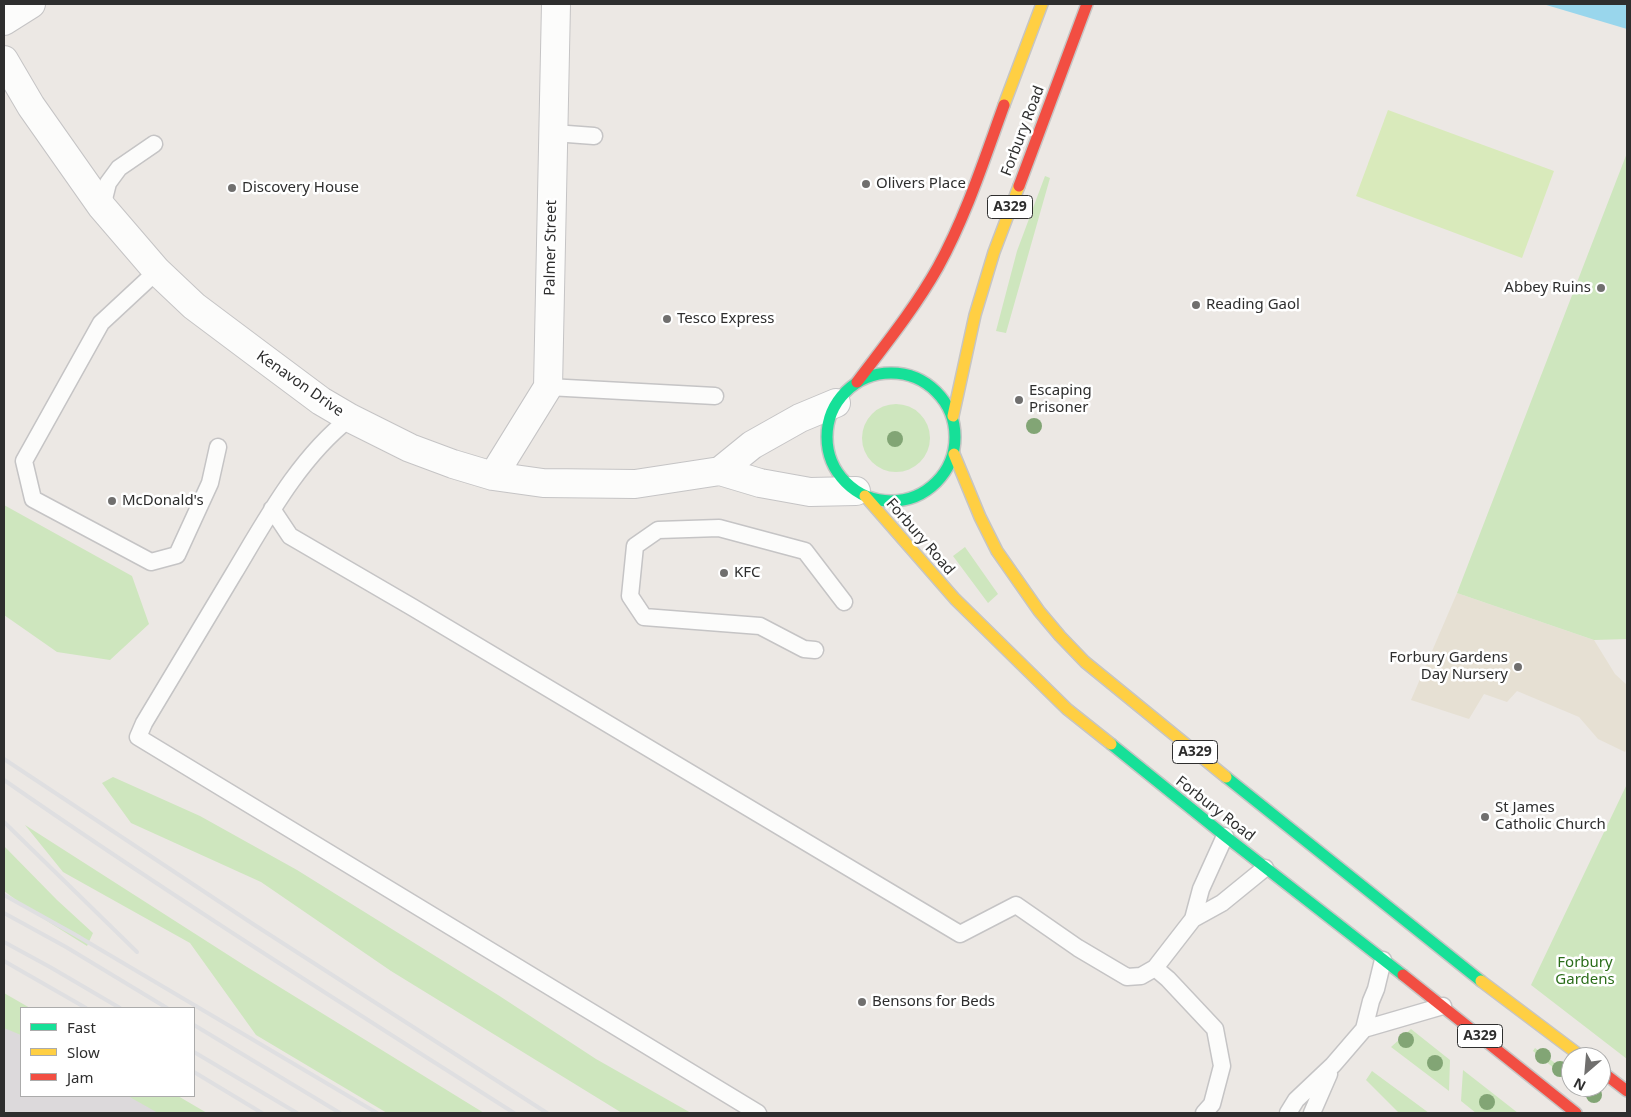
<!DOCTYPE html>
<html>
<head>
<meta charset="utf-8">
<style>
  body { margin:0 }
  #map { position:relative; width:1631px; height:1117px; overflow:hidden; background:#ece8e4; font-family:"Noto Sans",sans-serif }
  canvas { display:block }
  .frame { position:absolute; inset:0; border:5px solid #2e2e2e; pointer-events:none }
  .legend { position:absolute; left:20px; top:1007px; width:175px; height:90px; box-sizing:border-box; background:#fff; border:1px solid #ababab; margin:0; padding:6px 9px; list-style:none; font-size:15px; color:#2e2e2e }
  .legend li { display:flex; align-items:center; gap:10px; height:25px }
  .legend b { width:25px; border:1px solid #ababab }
  .north { position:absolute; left:1561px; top:1047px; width:50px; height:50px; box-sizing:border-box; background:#fff; border:1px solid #ababab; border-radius:50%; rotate:207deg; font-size:14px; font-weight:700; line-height:20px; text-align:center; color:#2e2e2e }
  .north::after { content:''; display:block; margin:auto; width:18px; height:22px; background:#706f6e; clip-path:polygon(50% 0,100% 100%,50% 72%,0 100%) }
</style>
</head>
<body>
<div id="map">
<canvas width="1631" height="1117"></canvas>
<div class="frame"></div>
<ul class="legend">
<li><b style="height:6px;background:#16e098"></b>Fast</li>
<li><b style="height:6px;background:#ffcf43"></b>Slow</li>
<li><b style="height:6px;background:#f24e42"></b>Jam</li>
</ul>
<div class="north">N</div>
</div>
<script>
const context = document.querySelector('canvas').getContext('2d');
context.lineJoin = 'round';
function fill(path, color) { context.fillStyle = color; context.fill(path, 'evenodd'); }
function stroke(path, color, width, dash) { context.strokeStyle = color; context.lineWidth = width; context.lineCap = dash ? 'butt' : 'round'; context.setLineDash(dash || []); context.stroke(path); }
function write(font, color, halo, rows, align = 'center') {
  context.font = font + ' "Noto Sans",sans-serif'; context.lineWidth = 5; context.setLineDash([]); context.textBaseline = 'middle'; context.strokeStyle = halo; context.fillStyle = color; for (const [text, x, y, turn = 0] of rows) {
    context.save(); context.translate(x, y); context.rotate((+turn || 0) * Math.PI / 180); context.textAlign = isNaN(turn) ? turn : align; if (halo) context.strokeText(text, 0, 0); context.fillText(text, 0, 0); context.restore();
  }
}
fill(new Path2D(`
  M 4,1015 L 21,1022 L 21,1096 L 144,1096 L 172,1113 L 4,1113 Z`), '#dcd9db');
fill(new Path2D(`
  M 1457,593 L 1594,640 L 1615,674 L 1627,685 L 1627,747 L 1625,752 L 1598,739 L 1579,717 L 1517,691 L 1507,702 L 1484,694 L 1469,719 L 1411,700 Z`), '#e6e0d3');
fill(new Path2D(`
  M 1627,153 L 1627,639 L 1594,640 L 1457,593 Z
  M 1045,176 L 1050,178 L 1006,333 L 996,331 L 1017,251 Z
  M862 438a34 34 0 1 1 68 0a34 34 0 1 1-68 0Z
  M 4,505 L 132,576 L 149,624 L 110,660 L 57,652 L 4,615 Z
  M 965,547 L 998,594 L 988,603 L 953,556 Z
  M 113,777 L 200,816 L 297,870 L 498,995 L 596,1059 L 691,1113 L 622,1113 L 391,971 L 261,882 L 131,823 L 102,783 Z
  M 1627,784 L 1627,1059 L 1531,985 Z
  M 25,825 L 247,967 L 484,1113 L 387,1113 L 256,1035 L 190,943 L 63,872 Z
  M 4,846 L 57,900 L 93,933 L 87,946 L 31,911 L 4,891 Z
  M 4,993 L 30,1008 L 21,1008 L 21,1035 L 4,1028 Z
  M 1411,1029 L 1450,1060 L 1449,1091 L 1391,1047 Z
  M 1535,1048 L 1571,1075 L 1571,1082 L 1533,1051 Z
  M 1463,1070 L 1518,1113 L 1476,1113 L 1461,1101 Z
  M 1372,1071 L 1429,1113 L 1399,1113 L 1366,1080 Z
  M 1577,1087 L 1587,1087 L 1601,1098 L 1597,1102 Z
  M 128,1096 L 178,1096 L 207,1113 L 158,1113 Z`), '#cee6be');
fill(new Path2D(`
  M 1388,110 L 1554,171 L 1522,258 L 1356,196 Z`), '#d9eabb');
fill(new Path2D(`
  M 1543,4 L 1627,4 L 1627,29 Z`), '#99d6ec');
const lane = new Path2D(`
  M 554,133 L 594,136
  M 102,207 L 108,183 L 119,168 L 154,144
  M 157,271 L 101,323 L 24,461 L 33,499 L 151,562 L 177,555 L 210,483 L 218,447
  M 548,387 L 715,396
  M 350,418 C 299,458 267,518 234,573 C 204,623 174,673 144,723 L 138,737 L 758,1113
  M 272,509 L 290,536 L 412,607 L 960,934 L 1016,905 L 1078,948 L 1127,977 L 1141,976 L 1155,968 L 1193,919 L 1222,903 L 1265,868
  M 815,650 L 804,649 L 760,626 L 644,617 L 630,596 L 635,546 L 658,530 L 719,528 L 805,551 L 844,602
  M 1193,919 L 1201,889 L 1225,836
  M 1155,968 L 1168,979 L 1215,1029 L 1222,1066 L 1212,1104 L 1204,1113
  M 1364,1029 L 1443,1006
  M 1288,1113 L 1296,1100 L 1333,1065 L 1364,1029 L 1371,1001 L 1376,989 L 1383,960
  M 1312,1113 L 1329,1074`);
const street = new Path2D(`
  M 4,21 L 31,4
  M 4,60 L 31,106 L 102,207 L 157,271 L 194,306 L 258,354 L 321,401 L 350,418 L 410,448 L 453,464 L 493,476 L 543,483 L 635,484 L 720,471 L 760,483 L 810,492 L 856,491
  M 720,471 L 752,445 L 800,418 L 836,403
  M 493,476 L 548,387 L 556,4`);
const fast = new Path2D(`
  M827 437a64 64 0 1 1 128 0a64 64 0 1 1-128 0Z
  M 1111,744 L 1225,836 L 1403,975
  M 1226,777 L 1481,981`);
const slow = new Path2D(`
  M 1004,105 L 1042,4
  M 953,416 L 975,315 L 994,252 L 1019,186
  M 954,454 L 980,517 L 997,551 L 1039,611 L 1060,636 L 1085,662 L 1226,777
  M 865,496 L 955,599 L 1067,709 L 1111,744
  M 1481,981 L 1582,1057`);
const jam = new Path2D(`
  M 1019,186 L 1087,4
  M 857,382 C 885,345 915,308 938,267 C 966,216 984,160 1004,105
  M 1403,975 L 1576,1113
  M 1601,1071 L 1627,1091`);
stroke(lane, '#c5c4c5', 19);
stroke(street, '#c5c4c5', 30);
stroke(fast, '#c6c5c4', 14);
stroke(slow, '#c6c5c4', 14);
stroke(jam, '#c6c5c4', 14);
stroke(lane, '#fcfcfb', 16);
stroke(street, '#fcfcfb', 28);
stroke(fast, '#16e098', 11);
stroke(slow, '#ffcf43', 11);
stroke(jam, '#f24e42', 11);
stroke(new Path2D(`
  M 4,759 L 253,924 L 547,1113
  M 4,780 C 171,896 343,1004 514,1113
  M 4,822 L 137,952
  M 4,895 L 74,934 L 377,1113
  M 4,913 L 66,947 L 167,1008
  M 4,942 L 50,967 L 120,1008
  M 4,961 L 86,1008
  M 194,1025 L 340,1113
  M 194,1052 L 297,1113
  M 194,1072 L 262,1113`), '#dfdfe1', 4);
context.fillStyle = '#82a575';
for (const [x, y] of [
  [1034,426],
  [895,439],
  [1406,1040],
  [1543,1056],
  [1435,1063],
  [1560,1069],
  [1594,1095],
  [1487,1102]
]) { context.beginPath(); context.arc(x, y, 8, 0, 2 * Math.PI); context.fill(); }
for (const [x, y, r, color] of [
  [866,184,5,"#706f6e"],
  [232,188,5,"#706f6e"],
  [1601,288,5,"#706f6e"],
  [1196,305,5,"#706f6e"],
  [667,319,5,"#706f6e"],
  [1019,400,5,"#706f6e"],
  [112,501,5,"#706f6e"],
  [724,573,5,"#706f6e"],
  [1518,667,5,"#706f6e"],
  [1485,817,5,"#706f6e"],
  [862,1002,5,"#706f6e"]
]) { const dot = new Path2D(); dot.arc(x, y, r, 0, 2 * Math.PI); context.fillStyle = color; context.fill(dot); stroke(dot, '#fff', 2); }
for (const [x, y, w] of [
  [1010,207,45],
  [1195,752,45],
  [1480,1036,45]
]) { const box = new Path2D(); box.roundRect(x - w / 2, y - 11.5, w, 23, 4); context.fillStyle = '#fff'; context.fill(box); stroke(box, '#2e2e2e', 1); }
write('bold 14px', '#2e2e2e', null, [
  ["A329",1010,207],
  ["A329",1195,752],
  ["A329",1480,1036]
]);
write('15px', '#2e2e2e', '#fff', [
  ["Forbury Road",1023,131,-69],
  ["Palmer Street",551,248,-89],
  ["Kenavon Drive",300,384,35],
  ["Forbury Road",920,537,49],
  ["Forbury Road",1215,809,38]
]);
write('15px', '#2e2e2e', '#fff', [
  ["Olivers Place",876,184],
  ["Discovery House",242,188],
  ["Abbey Ruins",1591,288,"right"],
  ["Reading Gaol",1206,305],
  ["Tesco Express",677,319],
  ["Escaping",1029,391],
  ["Prisoner",1029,408],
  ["McDonald's",122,501],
  ["KFC",734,573],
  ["Forbury Gardens",1508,658,"right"],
  ["Day Nursery",1508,675,"right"],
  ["St James",1495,808],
  ["Catholic Church",1495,825],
  ["Bensons for Beds",872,1002]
], 'left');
write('15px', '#2c6e1b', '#fff', [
  ["Forbury",1585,963],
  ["Gardens",1585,980]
]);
</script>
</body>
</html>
